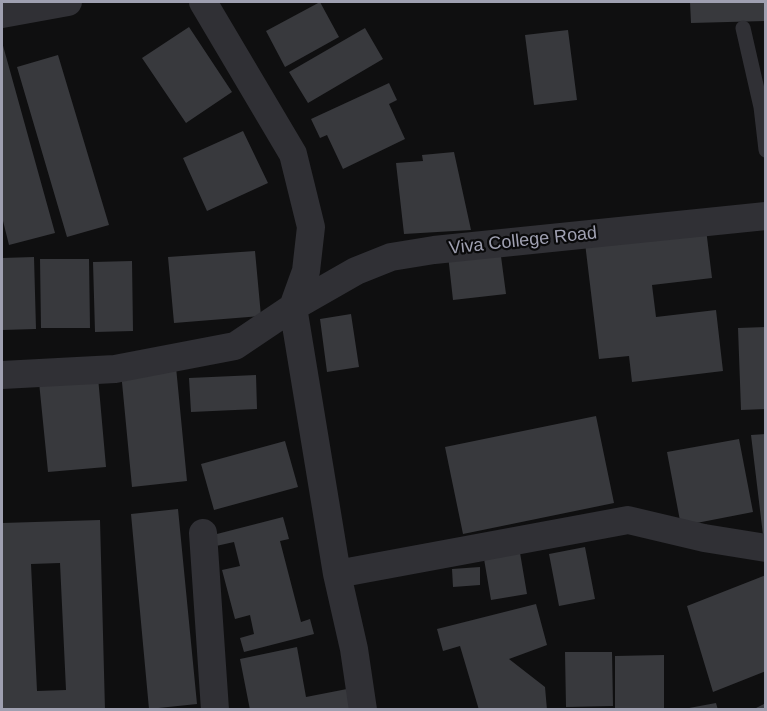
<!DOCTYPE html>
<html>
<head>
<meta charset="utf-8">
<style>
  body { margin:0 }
  #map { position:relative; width:767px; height:711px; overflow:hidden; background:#0f0f10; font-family:Arial,sans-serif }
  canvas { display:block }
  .frame { position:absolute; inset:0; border:3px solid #9fa0b1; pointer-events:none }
</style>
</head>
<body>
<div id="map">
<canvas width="767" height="711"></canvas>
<div class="frame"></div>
</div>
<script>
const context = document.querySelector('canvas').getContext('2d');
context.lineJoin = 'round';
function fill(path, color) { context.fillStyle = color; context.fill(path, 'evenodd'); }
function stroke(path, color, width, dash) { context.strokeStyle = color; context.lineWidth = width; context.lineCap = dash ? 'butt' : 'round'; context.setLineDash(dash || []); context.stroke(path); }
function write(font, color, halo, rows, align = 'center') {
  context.font = font + ' Arial,sans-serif'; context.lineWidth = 4.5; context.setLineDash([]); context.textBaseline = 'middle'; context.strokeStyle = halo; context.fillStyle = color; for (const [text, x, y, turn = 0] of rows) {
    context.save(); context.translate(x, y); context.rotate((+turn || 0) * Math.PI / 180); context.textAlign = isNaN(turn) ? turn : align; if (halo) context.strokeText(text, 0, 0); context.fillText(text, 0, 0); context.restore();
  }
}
fill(new Path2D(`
  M 320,2 L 339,37 L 285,67 L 266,31 Z
  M 690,2 L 764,2 L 765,21 L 691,23 Z
  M 189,27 L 232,92 L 186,123 L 142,58 Z
  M 365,28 L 383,59 L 308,103 L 289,72 Z
  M 568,30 L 577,100 L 534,105 L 525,35 Z
  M 2,42 L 55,233 L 9,245 L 2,217 Z
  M 58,55 L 109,225 L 67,237 L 17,67 Z
  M 389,83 L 397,100 L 389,104 L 405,139 L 343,169 L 327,135 L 320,138 L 311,119 Z
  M 243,131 L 268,183 L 207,211 L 183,158 Z
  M 454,152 L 471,230 L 404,234 L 396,163 L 423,161 L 422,155 Z
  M 706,229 L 712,278 L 652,285 L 656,317 L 716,310 L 723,371 L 632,382 L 629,356 L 599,359 L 585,243 Z
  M 500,249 L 506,294 L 453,300 L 448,255 Z
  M 255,251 L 261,316 L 174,323 L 168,257 Z
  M 34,257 L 36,329 L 2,330 L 2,258 Z
  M 40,259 L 89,259 L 90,328 L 41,328 Z
  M 132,261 L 133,331 L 95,332 L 93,262 Z
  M 351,314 L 359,367 L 327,372 L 320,319 Z
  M 766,327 L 766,409 L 741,410 L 738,328 Z
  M 176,367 L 187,481 L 132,487 L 121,372 Z
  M 256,375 L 257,409 L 191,412 L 189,378 Z
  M 98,377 L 106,467 L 48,472 L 39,382 Z
  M 596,416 L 614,503 L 463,534 L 445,447 Z
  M 766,434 L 766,534 L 763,535 L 751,435 Z
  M 739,439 L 753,512 L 681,526 L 667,452 Z
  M 285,441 L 298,487 L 214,510 L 201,464 Z
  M 178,509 L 197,704 L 149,709 L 131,514 Z
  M 283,517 L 289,539 L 280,541 L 301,622 L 310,619 L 314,634 L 244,652 L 240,638 L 254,634 L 250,615 L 235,619 L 222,570 L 240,566 L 234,542 L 216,546 L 213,535 Z
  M 100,520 L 105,710 L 2,710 L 2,523 ZM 60,563 L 66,690 L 37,691 L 31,564 Z
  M 519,547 L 527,594 L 491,600 L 483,553 Z
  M 585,547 L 595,599 L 559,606 L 549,554 Z
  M 480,567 L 480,585 L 453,587 L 452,569 Z
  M 766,575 L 766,671 L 713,692 L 687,606 Z
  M 536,604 L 547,645 L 509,659 L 545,687 L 547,710 L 479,710 L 460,646 L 443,651 L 437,629 Z
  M 297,647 L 306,697 L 347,689 L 351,710 L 250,710 L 240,659 Z
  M 565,652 L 612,652 L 613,706 L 566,707 Z
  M 664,655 L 664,710 L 615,710 L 615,656 Z
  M 716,703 L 718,710 L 689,710 L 689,708 Z
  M 764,704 L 766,710 L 752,710 Z`), '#38393d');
stroke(new Path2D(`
  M 743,28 L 761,107 L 766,150`), '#303035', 15);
stroke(new Path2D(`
  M 203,2 L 293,154 L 311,227 L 306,271 L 293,307 L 337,574
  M 2,14 L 68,2
  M 2,375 L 115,369 L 235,346 L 293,307 L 356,271 L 391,257 L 434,250 L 766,216
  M 203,533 L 215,710
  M 363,710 L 354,649 L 337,574 L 628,520 L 704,538 L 766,548`), '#303035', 28);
write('18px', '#9fa0b1', '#0a0a0b', [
  ["Viva College Road",523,241,-6]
]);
</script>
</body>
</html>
